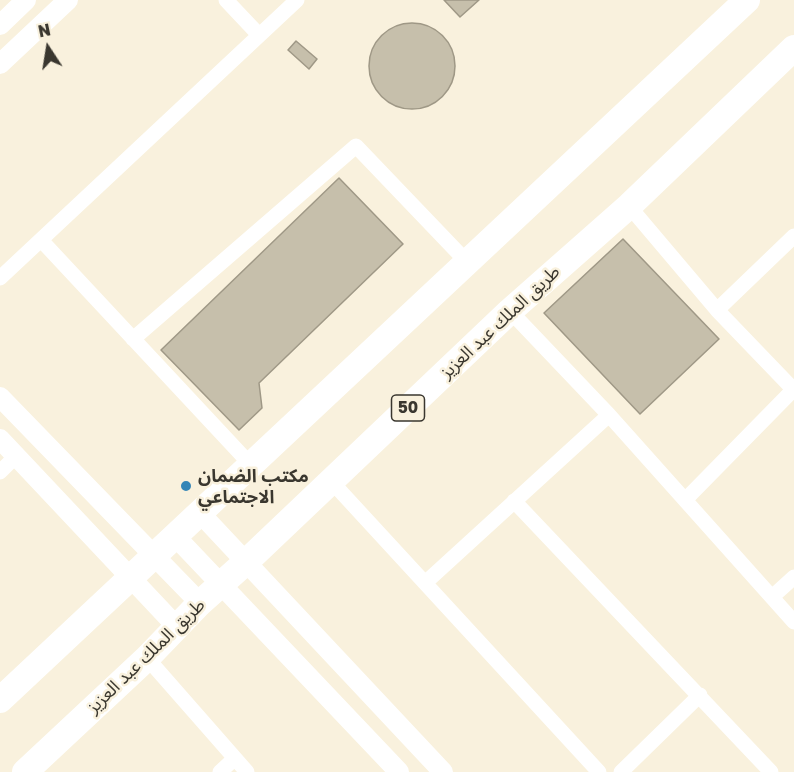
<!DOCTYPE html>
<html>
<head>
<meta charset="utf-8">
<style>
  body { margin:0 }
  #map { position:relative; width:794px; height:772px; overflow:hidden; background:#f9f1dd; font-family:"Golos Text",sans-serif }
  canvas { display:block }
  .north { position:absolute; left:18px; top:18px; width:60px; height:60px; -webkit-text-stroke:4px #f9f1dd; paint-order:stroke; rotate:348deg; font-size:16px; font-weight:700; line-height:24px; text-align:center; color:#3a372f }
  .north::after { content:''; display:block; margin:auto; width:21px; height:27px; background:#3a372f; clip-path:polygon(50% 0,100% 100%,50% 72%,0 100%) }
</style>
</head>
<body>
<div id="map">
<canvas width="794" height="772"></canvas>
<div class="north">N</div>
</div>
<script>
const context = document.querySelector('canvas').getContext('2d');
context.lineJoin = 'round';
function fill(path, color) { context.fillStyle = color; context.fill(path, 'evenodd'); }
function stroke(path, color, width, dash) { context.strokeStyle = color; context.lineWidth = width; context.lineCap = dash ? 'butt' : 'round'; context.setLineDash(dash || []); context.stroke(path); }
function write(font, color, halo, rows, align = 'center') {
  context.font = font + ' "Golos Text","Noto Sans Arabic",sans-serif'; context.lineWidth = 5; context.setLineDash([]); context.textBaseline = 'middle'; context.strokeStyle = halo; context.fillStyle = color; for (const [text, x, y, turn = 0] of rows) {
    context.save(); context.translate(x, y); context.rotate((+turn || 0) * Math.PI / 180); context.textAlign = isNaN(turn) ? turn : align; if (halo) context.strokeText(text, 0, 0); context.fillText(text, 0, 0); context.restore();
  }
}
const building = new Path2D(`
  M 444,0 L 479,0 L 460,17 Z
  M369 66a43 43 0 1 1 86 0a43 43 0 1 1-86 0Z
  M 296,41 L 317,59 L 309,69 L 288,50 Z
  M 339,178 L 403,244 L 259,383 L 262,408 L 239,430 L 161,350 Z
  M 623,239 L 719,339 L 640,414 L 544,313 Z`);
fill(building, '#c6bfab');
stroke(building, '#9f9886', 1.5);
stroke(new Path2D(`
  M 226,0 L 259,35
  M 629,206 L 717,310 L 794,390
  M 41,240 L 251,465
  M 0,278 L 297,0
  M 717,310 L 794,236
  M 510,311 L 609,415 L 794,622
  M 133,339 L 356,146 L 467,262
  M 0,472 L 16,456
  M 331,481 L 599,772
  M 685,500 L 794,389
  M 514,501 L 771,772
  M 425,583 L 609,415
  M 772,597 L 794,577
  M 147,658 L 247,772
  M 220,772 L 234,759
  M 621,772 L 700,695`), '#fff', 15);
stroke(new Path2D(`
  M 0,25 L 26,0
  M 0,64 L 68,0
  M 0,397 L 200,603
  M 0,439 L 177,627
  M 200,513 L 443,772
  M 175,536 L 399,772`), '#fff', 20);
stroke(new Path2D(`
  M 0,700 L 747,0
  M 25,772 L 147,658 L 200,603 L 246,562 L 510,311 L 629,206 L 794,48`), '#fff', 26);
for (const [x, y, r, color] of [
  [186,486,6,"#3586b7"]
]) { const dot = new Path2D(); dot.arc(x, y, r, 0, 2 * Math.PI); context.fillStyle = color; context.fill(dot); stroke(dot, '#f9f1dd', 2); }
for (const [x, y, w] of [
  [408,408,33]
]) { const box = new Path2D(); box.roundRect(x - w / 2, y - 13, w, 26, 4.5); context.fillStyle = '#f9f1dd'; context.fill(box); stroke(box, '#3a372f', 1.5); }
write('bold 16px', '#3a372f', null, [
  ["50",408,408]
]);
write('18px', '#3a372f', '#f9f1dd', [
  ["طريق الملك عبد العزيز",500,322,-43],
  ["طريق الملك عبد العزيز",146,656,-44]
]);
write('bold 18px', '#3a372f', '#f9f1dd', [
  ["مكتب الضمان",198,476],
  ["الاجتماعي",198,497]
], 'left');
</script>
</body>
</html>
